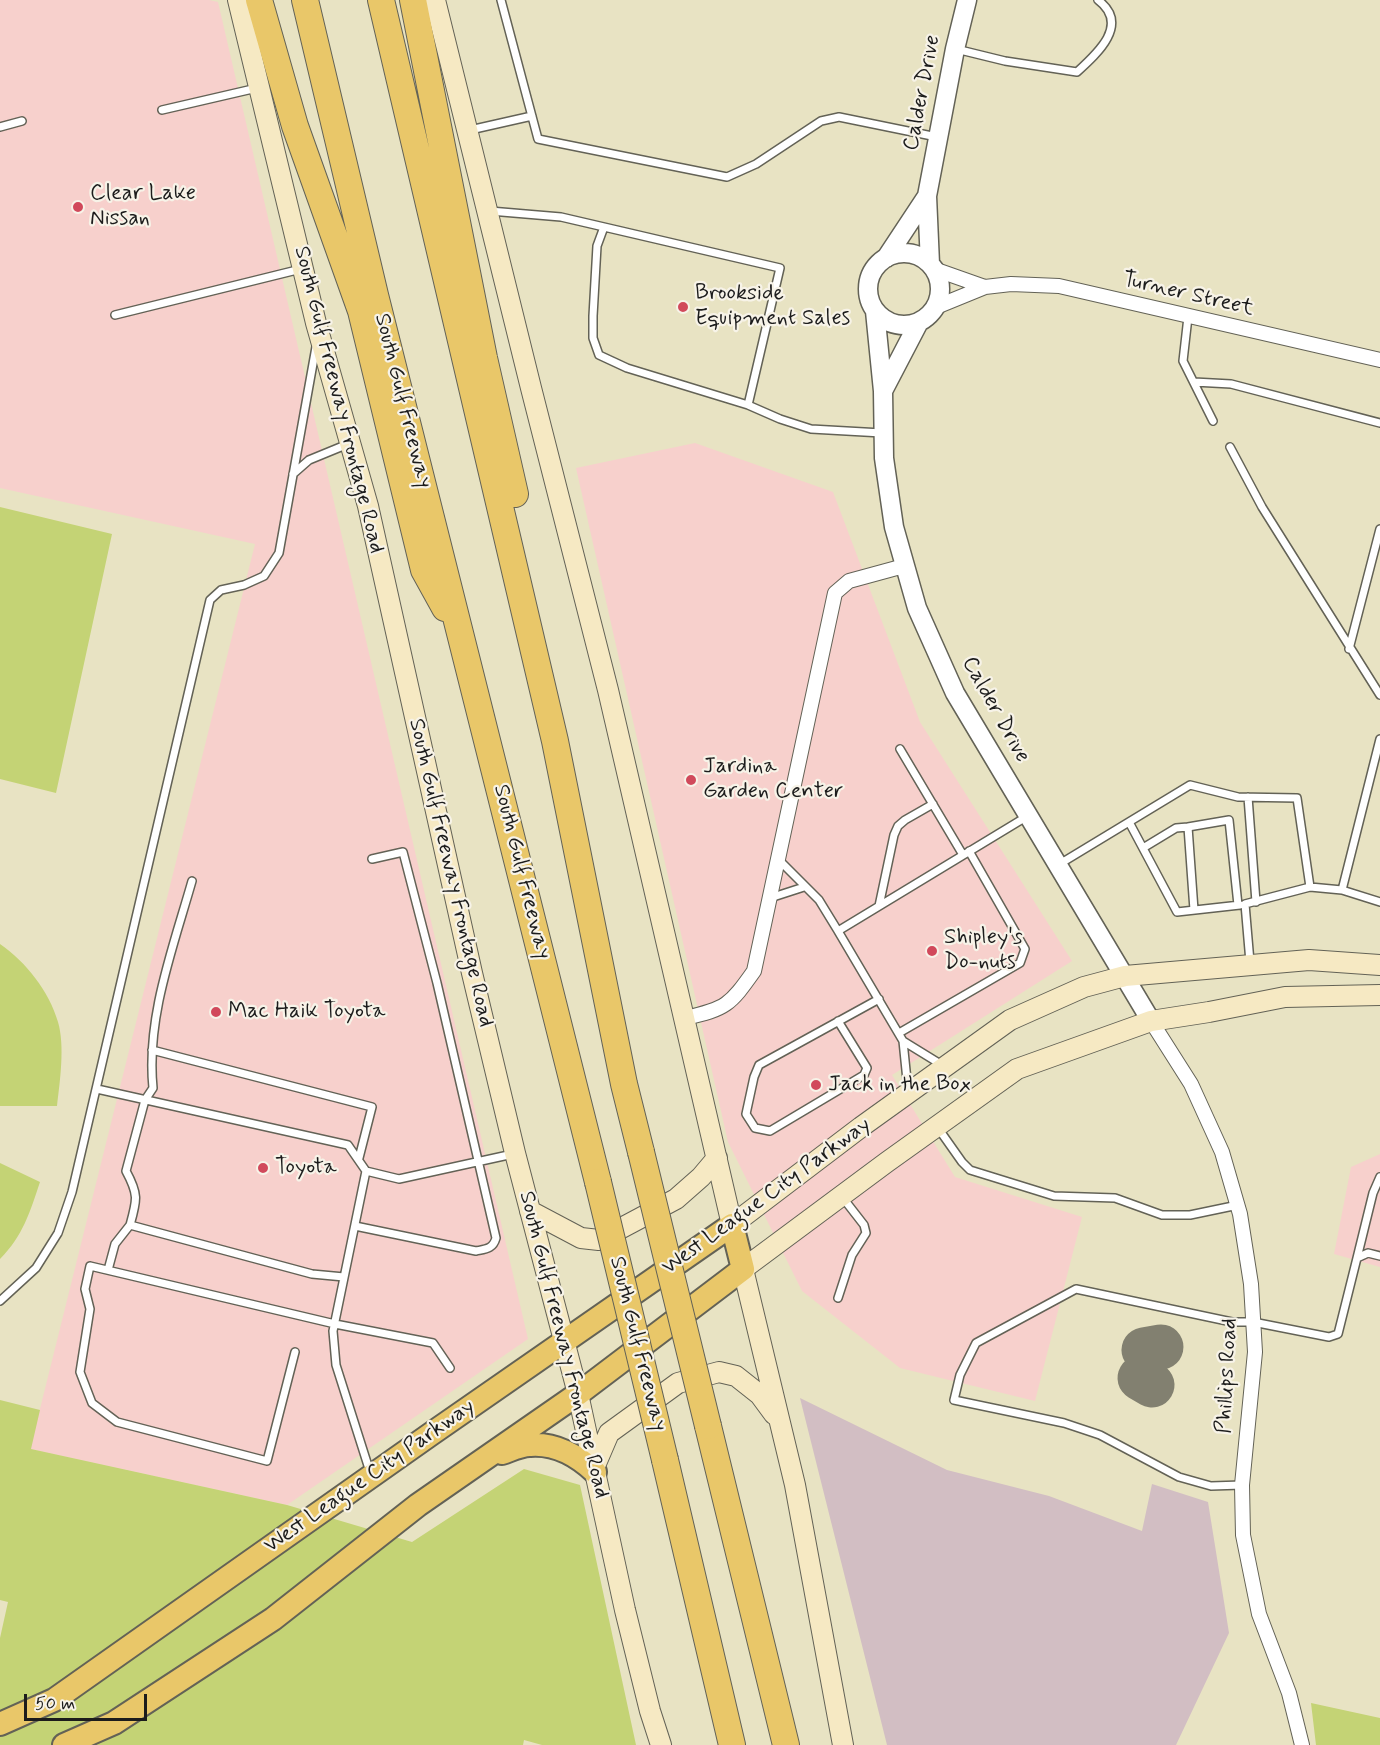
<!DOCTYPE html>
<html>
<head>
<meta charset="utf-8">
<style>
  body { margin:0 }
  #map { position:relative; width:1380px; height:1745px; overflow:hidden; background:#e8e3c3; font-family:Mynerve,sans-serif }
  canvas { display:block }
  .scale { position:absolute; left:24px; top:1694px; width:123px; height:27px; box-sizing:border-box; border:3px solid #1c1c1c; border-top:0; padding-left:8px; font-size:18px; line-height:21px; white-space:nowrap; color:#1c1c1c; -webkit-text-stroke:4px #f7f3e8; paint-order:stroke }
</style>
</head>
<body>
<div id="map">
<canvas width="1380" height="1745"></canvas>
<div class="scale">50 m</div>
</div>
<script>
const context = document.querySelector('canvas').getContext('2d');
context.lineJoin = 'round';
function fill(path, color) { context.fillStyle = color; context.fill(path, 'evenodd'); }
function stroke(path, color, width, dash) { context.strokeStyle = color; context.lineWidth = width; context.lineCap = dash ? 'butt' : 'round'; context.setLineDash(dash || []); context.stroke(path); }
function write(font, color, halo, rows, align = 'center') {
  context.font = font + ' Mynerve,sans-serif'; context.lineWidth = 4.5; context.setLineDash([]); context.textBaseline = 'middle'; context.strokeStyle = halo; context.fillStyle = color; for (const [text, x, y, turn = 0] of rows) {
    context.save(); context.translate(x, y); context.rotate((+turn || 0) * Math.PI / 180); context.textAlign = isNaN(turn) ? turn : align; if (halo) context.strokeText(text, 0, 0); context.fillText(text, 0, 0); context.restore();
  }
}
fill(new Path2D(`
  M 0,0 L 209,0 L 218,2 L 528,1339 L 287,1505 L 30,1449 L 255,544 L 0,488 Z
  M 695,443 L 833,492 L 920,722 L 1072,961 L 892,1075 L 955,1177 L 1082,1217 L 1035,1401 L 900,1368 L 802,1291 L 728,1142 L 576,468 Z
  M 1380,1154 L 1380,1267 L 1334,1254 L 1351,1167 Z`), '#f7d0cc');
fill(new Path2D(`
  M 800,1398 L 947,1470 L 1049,1496 L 1142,1531 L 1152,1484 L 1208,1502 L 1229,1633 L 1176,1745 L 887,1745 Z`), '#d2bec3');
fill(new Path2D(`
  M 0,507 L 112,534 L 56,793 L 0,779 Z
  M 0,944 C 26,962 49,991 58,1022 C 65,1046 60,1081 57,1106 L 0,1106 Z
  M 0,1163 L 40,1182 C 30,1212 23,1236 0,1259 Z
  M 0,1400 L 40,1410 L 31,1449 L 287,1505 L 412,1542 L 524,1469 L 580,1485 L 636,1745 L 542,1745 L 524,1740 L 523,1745 L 0,1745 L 0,1638 L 8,1602 L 0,1600 Z
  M 1311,1703 L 1380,1718 L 1380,1745 L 1316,1745 Z`), '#c4d375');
stroke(new Path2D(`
  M 1144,1350 L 1161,1347
  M 1140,1378 L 1152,1385`), '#828070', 45);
const service = new Path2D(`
  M 501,0 L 538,139 L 727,177 L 756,164 L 821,121 L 839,117 L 937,137
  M 956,49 L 1005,61 L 1077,72 C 1098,53 1130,24 1098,0
  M 162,110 L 257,88
  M 0,127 L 22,121
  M 470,130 L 532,116
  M 490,211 L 561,217 L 604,227 L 597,246 L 593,316 L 593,338 L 599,355 L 627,368 L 748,405 L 780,268 L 604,227
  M 115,315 L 301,269
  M 1188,317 L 1183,361 L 1213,421
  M 1194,382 L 1231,384 L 1380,423
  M 748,405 L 780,419 L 811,429 L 882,433
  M 1230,447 L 1262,507 L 1380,695
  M 293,474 L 309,460 L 348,444
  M 1349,649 L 1380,529
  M 1380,739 L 1342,890 L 1380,902
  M 900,749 L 963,855
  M 1248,797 L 1256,902
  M 1129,822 L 1177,912 L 1240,905
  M 1143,848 L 1176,828 L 1188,827
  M 779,860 L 819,900 L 838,931
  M 1058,865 L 1190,785 L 1238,797 L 1297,798 L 1310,887 L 1245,904 L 1250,962
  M 192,881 C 173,948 146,1018 153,1088 L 145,1100 L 126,1171 C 139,1195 137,1200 130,1225 L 312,1274 L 344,1277
  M 1310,887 L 1342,890
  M 770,898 L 804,887
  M 879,906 L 894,835 L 898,826 L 905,820 L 933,804
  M 1194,910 L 1188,827 L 1229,820 L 1238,905
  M 838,1021 L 867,1068 L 864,1075 L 770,1131 L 755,1128 L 746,1114 L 754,1077 L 759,1065 L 879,999
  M 899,1033 L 1020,963 L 1025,949 L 969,851
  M 903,1041 L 942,1065
  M 152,1050 L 372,1107 L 359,1158
  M 97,1089 L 348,1145 L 366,1171 L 399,1179 L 513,1154
  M 908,1090 L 903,1041 L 838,931 L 1026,817
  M 938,1128 L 962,1162 L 970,1170 L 1054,1196 L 1115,1198 L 1162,1215 L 1190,1215 L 1238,1205
  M 366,1171 L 333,1331 L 336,1365 L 370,1472
  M 355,1226 L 476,1251 C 486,1249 493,1249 496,1238 L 437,983 L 403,852 L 372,859
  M 1357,1258 L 1373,1193 L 1380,1177
  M 108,1270 L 115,1244 L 130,1225
  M 838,1298 L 852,1255 L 866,1233 L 864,1225 L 843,1198
  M 0,1301 L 36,1268 L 58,1233 L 72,1192 L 210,600 L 221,590 L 244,585 L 264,576 L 279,553 L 316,347
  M 295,1352 L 267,1461 L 117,1422 L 92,1403 L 80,1372 L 90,1309 L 85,1289 L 90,1266 L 335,1324 L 433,1343 L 450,1368
  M 1242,1485 L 1211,1486 L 1179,1477 L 1100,1435 L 1064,1423 L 954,1400 L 960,1375 L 976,1343 L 1076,1289 L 1232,1322 L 1253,1322 L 1329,1337 L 1338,1334 L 1357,1258 L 1368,1253 L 1380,1256`);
const minor = new Path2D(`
  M 934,269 L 985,287
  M 936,307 L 985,287 L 1011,284 L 1059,286 L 1380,360
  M 685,1018 C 726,1009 730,1005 754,971 L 835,593 L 849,581 L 904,566
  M 1151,1021 L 1191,1084 L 1222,1152 L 1240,1214 L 1251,1284 L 1255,1352 L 1242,1485 L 1243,1535 L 1259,1614 L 1289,1693 L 1302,1745`);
const tertiary = new Path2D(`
  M868 289a36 36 0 1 1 72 0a36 36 0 1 1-72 0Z
  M 886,258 L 927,196
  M 930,264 L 927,196 L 955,49 L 967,0
  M 875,311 L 883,391 L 884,458 L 894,527 L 917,608 L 955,693 L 1151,1021
  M 883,391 L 919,322`);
const secondary = new Path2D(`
  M 238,0 L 316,323 L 368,506 L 472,973 L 515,1153 L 578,1394 L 625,1610 L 650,1711 L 661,1745
  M 435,0 L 531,388 L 608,690 L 732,1225 L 861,1127 L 1010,1020 L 1084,987 L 1125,976 L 1309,960 L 1380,965
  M 530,1211 L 581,1238 L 599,1240 L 676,1199 L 701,1177 L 717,1158
  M 594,1468 L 609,1433 L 678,1383 L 719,1372 L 736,1376 L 760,1395 L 774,1414
  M 843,1745 L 795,1485 L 743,1269 L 887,1162 L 1017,1069 L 1151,1021 L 1209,1012 L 1285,997 L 1380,995`);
const primary = new Path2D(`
  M 502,1453 C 511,1450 521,1445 530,1445 C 555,1443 578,1456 595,1472
  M 0,1724 L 54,1700 L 431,1434 L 732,1225 L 743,1269 L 578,1394 L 418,1505 L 273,1619 L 114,1723 L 64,1745`);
const motorway = new Path2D(`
  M 259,0 L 295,126 L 361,311 L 424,570 L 445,608
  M 305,0 L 375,295 L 598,1182
  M 381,0 L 555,741 L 624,1084 L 641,1152
  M 413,0 L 484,358 L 515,494
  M 708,1426 L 786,1745
  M 665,1460 L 732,1745`);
stroke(service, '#636256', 10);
stroke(minor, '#636256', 16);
stroke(tertiary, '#636256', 21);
stroke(secondary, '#636256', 22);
stroke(primary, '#636256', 26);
stroke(motorway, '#636256', 28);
stroke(service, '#fff', 7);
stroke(minor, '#fff', 14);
stroke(tertiary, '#fff', 18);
stroke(secondary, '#f6e9c3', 20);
stroke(primary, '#e9c769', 22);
stroke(motorway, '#e9c769', 26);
const motorwayBridge = new Path2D(`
  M 641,1152 L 708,1426
  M 598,1182 L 665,1460`);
stroke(motorwayBridge, '#636256', 28, []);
stroke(motorwayBridge, '#e9c769', 26);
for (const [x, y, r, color] of [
  [78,207,6,"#d1495b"],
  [683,307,6,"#d1495b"],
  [691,780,6,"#d1495b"],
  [932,951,6,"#d1495b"],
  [216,1012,6,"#d1495b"],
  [816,1085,6,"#d1495b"],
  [263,1168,6,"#d1495b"]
]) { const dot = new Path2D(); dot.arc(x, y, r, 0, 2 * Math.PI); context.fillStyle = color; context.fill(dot); stroke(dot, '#f7f3e8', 2); }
write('22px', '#1c1c1c', '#f7f3e8', [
  ["Calder Drive",923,93,-79],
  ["Turner Street",1188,295,13],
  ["South Gulf Freeway Frontage Road",338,400,76],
  ["South Gulf Freeway",402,401,76],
  ["Calder Drive",995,710,61],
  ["South Gulf Freeway",521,872,76],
  ["South Gulf Freeway Frontage Road",450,873,77],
  ["West League City Parkway",767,1197,-36],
  ["South Gulf Freeway",637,1344,76],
  ["South Gulf Freeway Frontage Road",563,1345,76],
  ["Phillips Road",1228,1376,-87],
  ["West League City Parkway",370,1477,-35]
]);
write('22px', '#1c1c1c', '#f7f3e8', [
  ["Clear Lake",90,194],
  ["Nissan",90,219],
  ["Brookside",695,294],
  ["Equipment Sales",695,319],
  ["Jardina",703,767],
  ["Garden Center",703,792],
  ["Shipley's",944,938],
  ["Do-nuts",944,963],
  ["Mac Haik Toyota",228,1012],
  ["Jack in the Box",828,1085],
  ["Toyota",275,1168]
], 'left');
</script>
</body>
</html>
